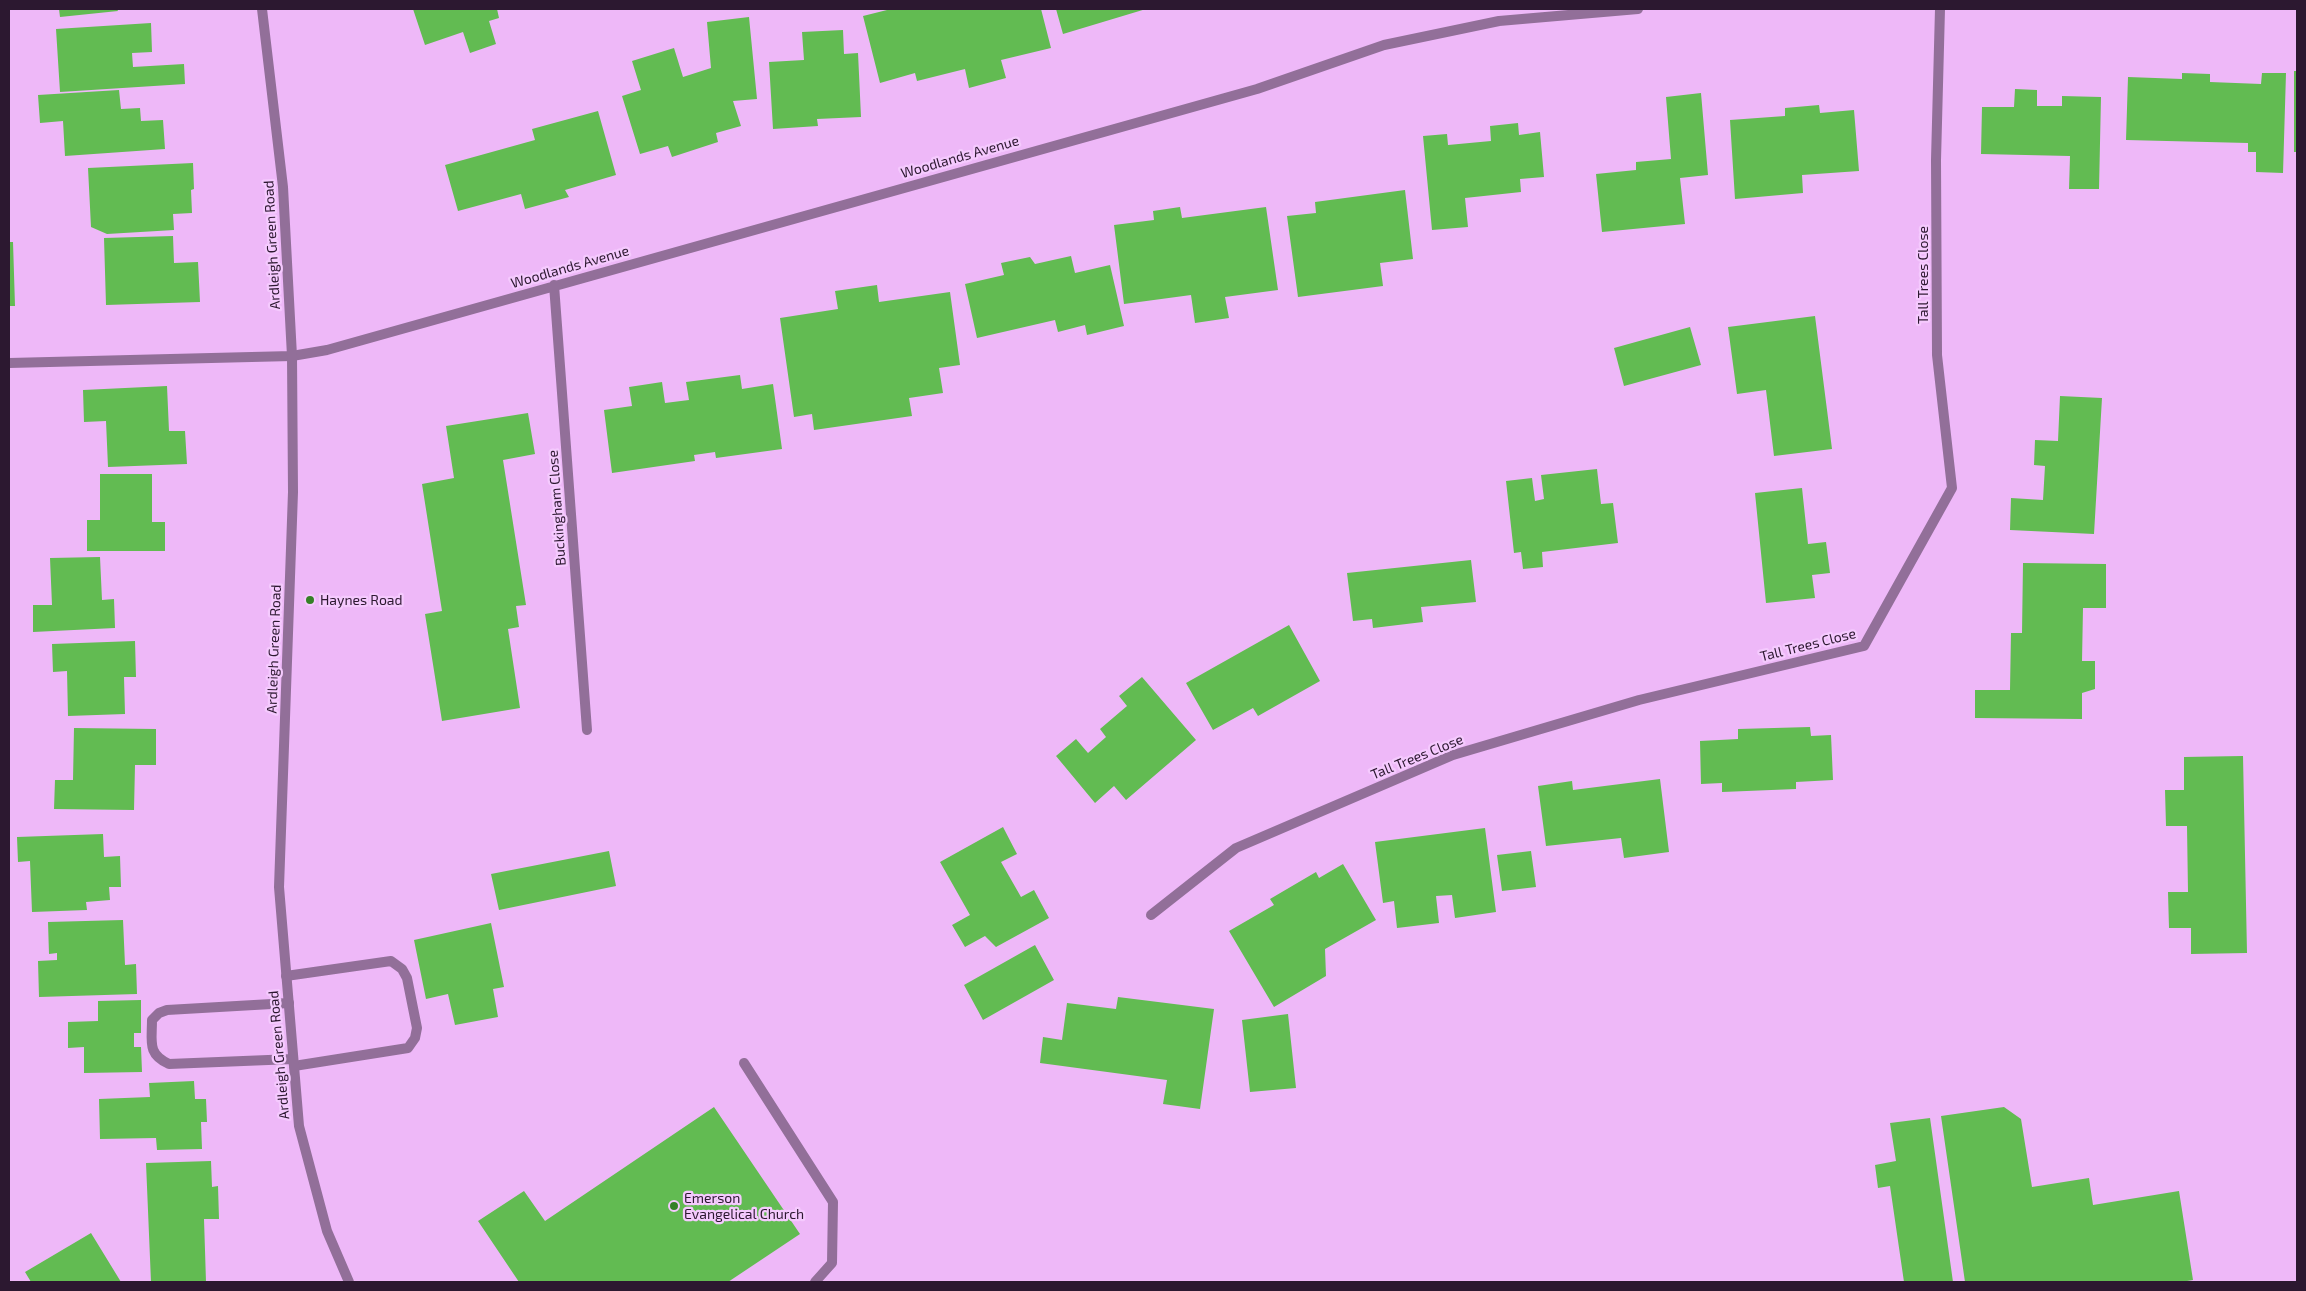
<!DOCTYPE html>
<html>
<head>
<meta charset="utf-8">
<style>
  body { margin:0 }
  #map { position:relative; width:2306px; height:1291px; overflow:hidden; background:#eeb8f8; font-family:"Exo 2",sans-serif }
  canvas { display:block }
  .frame { position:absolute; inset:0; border:10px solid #2c1830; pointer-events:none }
</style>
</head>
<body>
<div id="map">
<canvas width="2306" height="1291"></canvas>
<div class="frame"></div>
</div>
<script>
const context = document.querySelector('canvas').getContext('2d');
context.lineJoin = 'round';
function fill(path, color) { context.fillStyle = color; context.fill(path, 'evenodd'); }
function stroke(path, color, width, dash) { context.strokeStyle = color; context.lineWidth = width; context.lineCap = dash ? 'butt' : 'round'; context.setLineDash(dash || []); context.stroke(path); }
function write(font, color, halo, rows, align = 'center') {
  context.font = font + ' "Exo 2",sans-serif'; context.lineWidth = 4.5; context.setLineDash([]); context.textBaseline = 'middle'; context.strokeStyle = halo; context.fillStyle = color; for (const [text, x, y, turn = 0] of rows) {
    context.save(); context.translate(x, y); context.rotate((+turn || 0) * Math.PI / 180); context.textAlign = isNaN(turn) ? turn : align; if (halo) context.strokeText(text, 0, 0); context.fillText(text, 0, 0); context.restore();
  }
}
fill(new Path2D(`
  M 59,9 L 117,9 L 118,11 L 60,17 Z
  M 413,9 L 497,9 L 499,18 L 489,21 L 496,44 L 470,53 L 463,32 L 425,45 Z
  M 891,9 L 1041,9 L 1051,48 L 1001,60 L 1006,78 L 969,88 L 965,69 L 917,81 L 915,73 L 880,83 L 863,16 Z
  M 1056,9 L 1146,9 L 1063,34 Z
  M 749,17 L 757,99 L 733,101 L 741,126 L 716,133 L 718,142 L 672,157 L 668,146 L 640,154 L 622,96 L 641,90 L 632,61 L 674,48 L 683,77 L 711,68 L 707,22 Z
  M 151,23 L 152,52 L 132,53 L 133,67 L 184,64 L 185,84 L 60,92 L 56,29 Z
  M 843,30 L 844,54 L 858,53 L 861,117 L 817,119 L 818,126 L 773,129 L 769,62 L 804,60 L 802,32 Z
  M 2294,71 L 2297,71 L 2297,152 L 2294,152 Z
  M 2182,73 L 2210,74 L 2210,82 L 2261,84 L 2262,73 L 2286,73 L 2283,173 L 2256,172 L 2256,152 L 2248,152 L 2248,143 L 2126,140 L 2128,77 L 2182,79 Z
  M 2015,89 L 2037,90 L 2037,106 L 2062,106 L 2062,96 L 2101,97 L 2099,189 L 2069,189 L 2070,156 L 1981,154 L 1982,107 L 2014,107 Z
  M 119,90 L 121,109 L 140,108 L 141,121 L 163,120 L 165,149 L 65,156 L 63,121 L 40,123 L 38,95 Z
  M 1701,93 L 1708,175 L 1680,178 L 1685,224 L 1602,232 L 1596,174 L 1636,170 L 1636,162 L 1671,159 L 1666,97 Z
  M 1819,105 L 1820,113 L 1854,110 L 1859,171 L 1802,175 L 1803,193 L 1735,199 L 1730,120 L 1785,116 L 1785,108 Z
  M 598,111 L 616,175 L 565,190 L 569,197 L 525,209 L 521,194 L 458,211 L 445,165 L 535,140 L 532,129 Z
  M 1518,123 L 1519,135 L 1540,132 L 1544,177 L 1520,179 L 1521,192 L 1465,198 L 1468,227 L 1432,230 L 1423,136 L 1447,134 L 1448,145 L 1491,141 L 1490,126 Z
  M 193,163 L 194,189 L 191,190 L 192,213 L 173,214 L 174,230 L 107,234 L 91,227 L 88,168 Z
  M 1405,190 L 1413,259 L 1380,263 L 1383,286 L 1298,297 L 1287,216 L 1316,213 L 1315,202 Z
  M 1180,207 L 1182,218 L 1266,207 L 1278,290 L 1225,297 L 1229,318 L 1195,323 L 1191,295 L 1124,304 L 1114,225 L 1154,220 L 1153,211 Z
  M 173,236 L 174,263 L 198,262 L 200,302 L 106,305 L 104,238 Z
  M 9,242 L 13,242 L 15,306 L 9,306 Z
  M 1071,256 L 1075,273 L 1110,265 L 1124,326 L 1087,335 L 1085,325 L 1058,332 L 1055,320 L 977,338 L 965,284 L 1004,275 L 1001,263 L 1030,257 L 1035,264 Z
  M 877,285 L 879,302 L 950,292 L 960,365 L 939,368 L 943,393 L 909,398 L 912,416 L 814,430 L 812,414 L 794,417 L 780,318 L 838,309 L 835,291 Z
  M 1815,316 L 1832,449 L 1774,456 L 1766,390 L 1737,394 L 1728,327 Z
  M 1690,327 L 1701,365 L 1624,386 L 1614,348 Z
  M 740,375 L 742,389 L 773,384 L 782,449 L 716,458 L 715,452 L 694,455 L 695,461 L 612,473 L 604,410 L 632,406 L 629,387 L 662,382 L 665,403 L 689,400 L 686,382 Z
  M 167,386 L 169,431 L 185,431 L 187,464 L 108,467 L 106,421 L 84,422 L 83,390 Z
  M 2060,396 L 2102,398 L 2094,534 L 2010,530 L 2011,498 L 2043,500 L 2045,466 L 2034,465 L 2035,440 L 2058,441 Z
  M 528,413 L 535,454 L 503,460 L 526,605 L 516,606 L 519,627 L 508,629 L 520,708 L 442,721 L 425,614 L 442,611 L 422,484 L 454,478 L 446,426 Z
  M 1597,469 L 1601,504 L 1613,503 L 1618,543 L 1542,552 L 1543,567 L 1523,569 L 1521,552 L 1514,553 L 1506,481 L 1532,478 L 1535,501 L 1544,499 L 1541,475 Z
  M 100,474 L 152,474 L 152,522 L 165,522 L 165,551 L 87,551 L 87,520 L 100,520 Z
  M 1802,488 L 1808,544 L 1826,542 L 1830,573 L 1812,575 L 1815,598 L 1766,603 L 1755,493 Z
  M 100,557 L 102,600 L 114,599 L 115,628 L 33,632 L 33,605 L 52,605 L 50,558 Z
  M 1471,560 L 1476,602 L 1421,607 L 1423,622 L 1373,628 L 1372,619 L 1353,621 L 1347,573 Z
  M 2023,563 L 2106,564 L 2106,608 L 2083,608 L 2082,661 L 2095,661 L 2095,689 L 2082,693 L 2082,719 L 1975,718 L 1975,690 L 2010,690 L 2011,633 L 2022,633 Z
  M 1289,625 L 1320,681 L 1258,716 L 1253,708 L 1213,730 L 1186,683 Z
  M 135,641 L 136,677 L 124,677 L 125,714 L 68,716 L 67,671 L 53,672 L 52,644 Z
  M 1142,677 L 1196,740 L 1126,800 L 1114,786 L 1095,803 L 1056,756 L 1076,739 L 1088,753 L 1106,737 L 1100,729 L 1127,706 L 1119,696 Z
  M 1810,727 L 1811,736 L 1831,735 L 1833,780 L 1796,782 L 1796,789 L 1722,792 L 1722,783 L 1701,784 L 1700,741 L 1738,739 L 1738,729 Z
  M 74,728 L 156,729 L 156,765 L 135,765 L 134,810 L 54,809 L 55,780 L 73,780 Z
  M 2243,756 L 2247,953 L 2191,954 L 2191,928 L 2169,928 L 2168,892 L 2188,892 L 2187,826 L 2166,826 L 2165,790 L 2184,790 L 2184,757 Z
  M 1660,779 L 1669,852 L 1624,858 L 1621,838 L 1546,846 L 1538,786 L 1572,781 L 1573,790 Z
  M 1003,827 L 1017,854 L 1001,862 L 1021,897 L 1034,890 L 1049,918 L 996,947 L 985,936 L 965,947 L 952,925 L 970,915 L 940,862 Z
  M 1485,828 L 1496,912 L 1455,918 L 1452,895 L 1436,896 L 1439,923 L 1397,928 L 1394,901 L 1383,903 L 1375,842 Z
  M 103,834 L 104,857 L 120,856 L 121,887 L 109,887 L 110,900 L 86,902 L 87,910 L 32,912 L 30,861 L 18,862 L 17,837 Z
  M 609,851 L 616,886 L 499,910 L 491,874 Z
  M 1531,851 L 1536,887 L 1502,891 L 1497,855 Z
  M 1343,864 L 1376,920 L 1325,949 L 1326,976 L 1274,1007 L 1229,931 L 1274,905 L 1270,899 L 1316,872 L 1319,878 Z
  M 123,920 L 125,965 L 136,964 L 137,994 L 39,997 L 38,961 L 57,960 L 57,953 L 49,954 L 48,922 Z
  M 491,923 L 504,987 L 493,989 L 498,1017 L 455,1025 L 448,994 L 426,999 L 414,940 Z
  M 1035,945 L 1054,980 L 983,1020 L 964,985 Z
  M 1118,997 L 1214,1009 L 1200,1109 L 1163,1104 L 1167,1080 L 1040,1063 L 1043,1037 L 1062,1040 L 1067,1003 L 1116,1009 Z
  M 141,1000 L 141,1033 L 134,1033 L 134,1047 L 141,1047 L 142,1072 L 84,1073 L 84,1047 L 68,1048 L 68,1022 L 98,1021 L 98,1001 Z
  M 1288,1014 L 1296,1088 L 1250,1092 L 1242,1020 Z
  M 194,1081 L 195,1099 L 206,1099 L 207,1122 L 201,1122 L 202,1149 L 157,1150 L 156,1138 L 100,1139 L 99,1099 L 150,1097 L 149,1083 Z
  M 714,1107 L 800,1234 L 728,1282 L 519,1282 L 478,1221 L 524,1191 L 545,1221 Z
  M 2004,1107 L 2021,1119 L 2032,1187 L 2089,1178 L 2093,1205 L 2179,1191 L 2193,1280 L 2181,1282 L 1965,1282 L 1941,1116 Z
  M 1930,1118 L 1953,1282 L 1904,1282 L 1890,1186 L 1878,1188 L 1875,1165 L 1896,1161 L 1890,1123 Z
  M 211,1161 L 212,1187 L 218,1186 L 219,1219 L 204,1219 L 206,1282 L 151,1282 L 146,1163 Z
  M 91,1233 L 121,1282 L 31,1282 L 25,1272 Z`), '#62bb52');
stroke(new Path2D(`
  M 286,976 L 391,961 L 402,969 L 407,978 L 417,1028 L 415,1038 L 408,1048 L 294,1066
  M 289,1003 L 167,1010 L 159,1013 L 152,1020 C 152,1042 147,1054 169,1064 L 293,1059`), '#926f99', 10);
stroke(new Path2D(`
  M 554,285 L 587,730
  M 9,363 L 292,356 L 327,350 L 1257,89 L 1384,45 L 1499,21 L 1638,9
  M 1151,915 L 1236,848 L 1453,755 L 1639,700 L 1864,646 L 1952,488 L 1937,355 L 1936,160 L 1940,9
  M 744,1063 L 833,1202 L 832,1263 L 815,1282`), '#926f99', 10);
stroke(new Path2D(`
  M 262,9 L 283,187 L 292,356 L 293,492 L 279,887 L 299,1126 L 327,1231 L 349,1282`), '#926f99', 10);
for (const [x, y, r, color] of [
  [310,600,5,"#358027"],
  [674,1206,5,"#358027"]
]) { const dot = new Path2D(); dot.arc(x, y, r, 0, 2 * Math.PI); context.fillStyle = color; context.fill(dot); stroke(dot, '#f5cafe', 2); }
write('14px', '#2c1830', '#f5cafe', [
  ["Woodlands Avenue",960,157,-16],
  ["Ardleigh Green Road",272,245,-93],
  ["Woodlands Avenue",570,267,-16],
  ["Tall Trees Close",1923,275,-90],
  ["Buckingham Close",557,508,-94],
  ["Tall Trees Close",1808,645,-14],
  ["Ardleigh Green Road",274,649,-88],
  ["Tall Trees Close",1417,757,-22],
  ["Ardleigh Green Road",279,1055,-95]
]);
write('14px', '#2c1830', '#f5cafe', [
  ["Haynes Road",320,600],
  ["Emerson",684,1198],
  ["Evangelical Church",684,1214]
], 'left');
</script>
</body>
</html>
